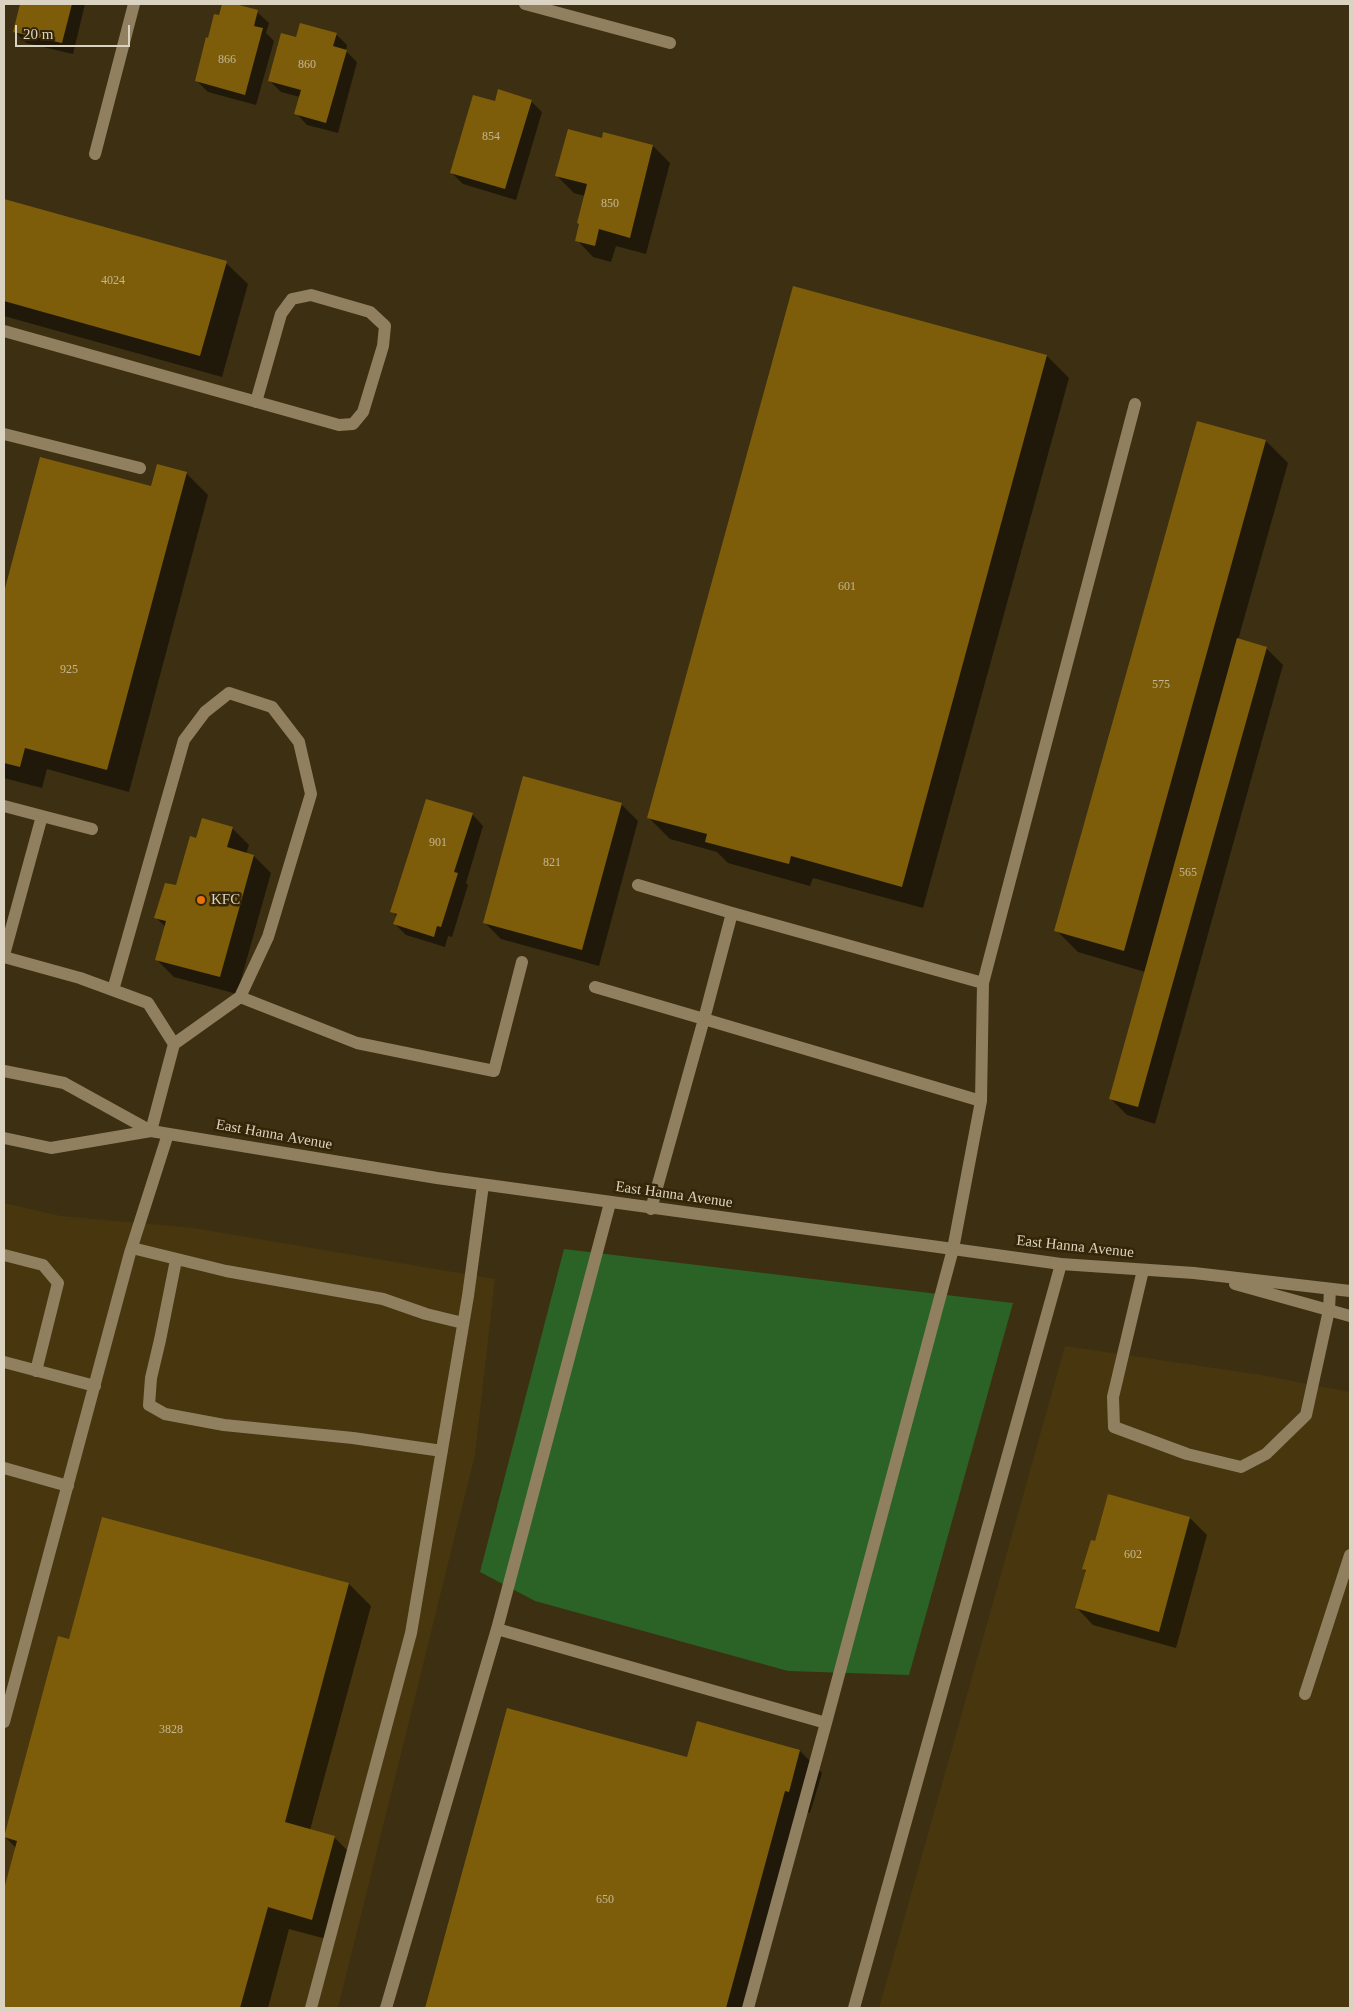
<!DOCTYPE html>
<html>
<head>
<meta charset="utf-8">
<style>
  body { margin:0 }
  #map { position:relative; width:1354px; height:2012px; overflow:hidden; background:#3d2f11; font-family:"Times New Roman",serif }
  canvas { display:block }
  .frame { position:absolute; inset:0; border:5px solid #dbd3c2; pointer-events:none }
  .scale { position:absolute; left:15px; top:25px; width:115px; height:22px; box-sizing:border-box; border:2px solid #dbd3c2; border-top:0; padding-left:6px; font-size:15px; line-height:18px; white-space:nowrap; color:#dbd3c2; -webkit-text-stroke:4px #332506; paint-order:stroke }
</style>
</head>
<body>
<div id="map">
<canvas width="1354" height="2012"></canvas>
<div class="frame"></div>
<div class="scale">20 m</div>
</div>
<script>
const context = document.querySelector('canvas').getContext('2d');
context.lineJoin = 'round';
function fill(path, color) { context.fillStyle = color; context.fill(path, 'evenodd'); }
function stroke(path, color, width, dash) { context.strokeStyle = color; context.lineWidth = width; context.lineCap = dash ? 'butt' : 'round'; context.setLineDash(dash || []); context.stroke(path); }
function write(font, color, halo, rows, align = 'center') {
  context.font = font + ' "Times New Roman",serif'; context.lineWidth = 5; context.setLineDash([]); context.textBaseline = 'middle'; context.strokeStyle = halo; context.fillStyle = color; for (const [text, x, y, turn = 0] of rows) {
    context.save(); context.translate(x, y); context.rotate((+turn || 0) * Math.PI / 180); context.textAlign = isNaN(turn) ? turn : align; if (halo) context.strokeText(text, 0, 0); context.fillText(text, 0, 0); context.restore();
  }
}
fill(new Path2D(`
  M 4,1203 L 61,1216 L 194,1228 L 495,1279 L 475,1455 L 338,2008 L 4,2008 Z
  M 1065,1346 L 1262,1375 L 1350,1392 L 1350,2008 L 879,2008 Z`), '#47360e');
fill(new Path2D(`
  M 564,1249 L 1013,1303 L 909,1675 L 788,1671 L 535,1601 L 480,1572 Z`), '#2b6225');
fill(new Path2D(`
  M 21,4 L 85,4 L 73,54 L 26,43 L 15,31 Z
  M 223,4 L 230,4 L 257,12 L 269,23 L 266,33 L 274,41 L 256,105 L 208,92 L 197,81 Z
  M 336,34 L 347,45 L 346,51 L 357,62 L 338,133 L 307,125 L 296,113 L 300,97 L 281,92 L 269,80 L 297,39 Z
  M 531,101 L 542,112 L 516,200 L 463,184 L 451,172 L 496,103 Z
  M 604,134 L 653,146 L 670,163 L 646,254 L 616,246 L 611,262 L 593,257 L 577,240 L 585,196 L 574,193 L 557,176 L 603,139 Z
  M 4,200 L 226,263 L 248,284 L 222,377 L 4,316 Z
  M 794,287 L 1047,356 L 1069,378 L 923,908 L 813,878 L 810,886 L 728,863 L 717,852 L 670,839 L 648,817 Z
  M 1198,423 L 1266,441 L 1288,463 L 1238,640 L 1266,648 L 1283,665 L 1155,1124 L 1127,1115 L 1110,1098 L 1145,972 L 1078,952 L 1056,930 Z
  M 41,458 L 152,488 L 186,473 L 208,495 L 129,792 L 47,769 L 42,788 L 4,778 L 4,597 Z
  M 621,804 L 638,821 L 599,966 L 501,939 L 484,922 Z
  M 472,814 L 483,826 L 466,883 L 468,885 L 452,937 L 448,936 L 445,947 L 406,935 L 395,924 L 397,917 L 392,911 Z
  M 232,828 L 249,845 L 246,854 L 254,856 L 271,873 L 237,994 L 174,977 L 157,960 L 166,927 L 156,918 L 177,887 L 197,839 Z
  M 1109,1495 L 1190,1518 L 1207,1535 L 1176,1648 L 1093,1625 L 1077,1608 L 1086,1572 L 1084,1569 L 1096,1543 Z
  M 349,1584 L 371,1606 L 310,1830 L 334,1837 L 356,1859 L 334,1941 L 289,1929 L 268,2008 L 4,2008 L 4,1894 L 16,1848 L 5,1837 L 70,1640 Z
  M 508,1709 L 688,1759 L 800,1751 L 822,1773 L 810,1813 L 807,1812 L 754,2008 L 426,2008 Z`), '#0007');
fill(new Path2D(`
  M 20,4 L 72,4 L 62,43 L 13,32 Z
  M 222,4 L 235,4 L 258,10 L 254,26 L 263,28 L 245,95 L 195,81 L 206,37 L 208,38 L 214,14 L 219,15 Z
  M 300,23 L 337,33 L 333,46 L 347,50 L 326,123 L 294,114 L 301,90 L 268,81 L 281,33 L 296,37 Z
  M 498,89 L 532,100 L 505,189 L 450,173 L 473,95 L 495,101 Z
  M 568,129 L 602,138 L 603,132 L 653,145 L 630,238 L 599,229 L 595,246 L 575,241 L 579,224 L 577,223 L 587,184 L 555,176 Z
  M 4,199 L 227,261 L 200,356 L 4,301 Z
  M 793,286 L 1047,355 L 902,887 L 791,856 L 789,864 L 705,842 L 707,834 L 647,818 Z
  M 1197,421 L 1266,440 L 1124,951 L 1054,931 Z
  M 40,457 L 151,486 L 157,464 L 187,472 L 107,770 L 25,748 L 20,767 L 4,763 L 4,592 Z
  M 1237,638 L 1267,647 L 1138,1107 L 1109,1099 Z
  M 523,776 L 622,803 L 582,950 L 483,923 Z
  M 426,799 L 473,813 L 454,872 L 458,873 L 441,927 L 437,926 L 434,937 L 393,924 L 397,914 L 390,912 Z
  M 202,818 L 233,827 L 227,847 L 254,855 L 220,977 L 155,960 L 166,921 L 154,918 L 165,883 L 176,885 L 190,836 L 196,838 Z
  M 1108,1494 L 1190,1517 L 1159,1632 L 1075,1608 L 1086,1570 L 1082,1569 L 1091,1540 L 1095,1541 Z
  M 102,1517 L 349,1583 L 285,1822 L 335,1836 L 312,1920 L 268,1907 L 240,2008 L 4,2008 L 4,1889 L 17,1841 L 4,1837 L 58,1636 L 69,1639 Z
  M 507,1708 L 687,1757 L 697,1721 L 800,1750 L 789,1792 L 785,1791 L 726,2008 L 425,2008 Z`), '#7d5d0a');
stroke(new Path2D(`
  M 4,331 L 339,425 L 353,424 L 363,412 L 383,346 L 385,326 L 370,312 L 311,295 L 292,299 L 281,314 L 256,402
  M 4,434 L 140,468
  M 4,806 L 42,816 L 4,955
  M 42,816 L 92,829
  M 638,885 L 732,913 L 983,983
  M 4,957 L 80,978 L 148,1003 L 174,1044 L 151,1131
  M 595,987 L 704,1019 L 732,913
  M 113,990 L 184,740 L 205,712 L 229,693 L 272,707 L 299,742 L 311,794 L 268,937 L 240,997 L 174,1044
  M 240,997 L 357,1043 L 494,1071 L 522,962
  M 610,1203 L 497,1629 L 826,1723 L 953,1249 L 981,1101 L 983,983 L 1135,404
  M 651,1209 L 704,1019 L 981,1101
  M 132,1248 L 226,1271 L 383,1299 L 426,1314 L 463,1323
  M 4,1255 L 43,1265 L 58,1283 L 36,1371
  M 176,1260 L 160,1340 L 151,1378 L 149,1405 L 165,1414 L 224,1425 L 353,1438 L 442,1451
  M 1143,1270 L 1113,1397 L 1114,1427 L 1187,1454 L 1241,1467 L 1266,1454 L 1306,1415 L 1329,1310 L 1330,1289
  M 4,1362 L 95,1386
  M 4,1468 L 68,1486
  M 1305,1694 L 1350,1555
  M 4,1722 L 130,1253 L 168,1134
  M 311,2008 L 411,1633 L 468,1296 L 483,1185
  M 386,2008 L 497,1629
  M 748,2008 L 826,1723
  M 854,2008 L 1061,1264`), '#918060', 12);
stroke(new Path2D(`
  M 525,4 L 670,43
  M 95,154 L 134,4`), '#918060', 12);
stroke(new Path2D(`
  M 4,1071 L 64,1083 L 151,1131
  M 4,1138 L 51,1148 L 151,1131 L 437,1178 L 953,1249 L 1061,1264 L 1194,1273 L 1350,1291
  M 1235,1284 L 1350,1316`), '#918060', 12);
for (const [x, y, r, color] of [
  [201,900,5,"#e8710a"]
]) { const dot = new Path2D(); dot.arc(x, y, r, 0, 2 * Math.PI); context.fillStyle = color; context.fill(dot); stroke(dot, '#332506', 2); }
write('12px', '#c4b694', null, [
  ["866",227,60],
  ["860",307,65],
  ["854",491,137],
  ["850",610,204],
  ["4024",113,281],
  ["601",847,587],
  ["925",69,670],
  ["575",1161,685],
  ["901",438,843],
  ["821",552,863],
  ["565",1188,873],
  ["602",1133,1555],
  ["3828",171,1730],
  ["650",605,1900]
]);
write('15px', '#dbd3c2', '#332506', [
  ["KFC",211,900]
], 'left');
write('15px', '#dbd3c2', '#332506', [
  ["East Hanna Avenue",274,1135,10],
  ["East Hanna Avenue",674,1195,8],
  ["East Hanna Avenue",1075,1247,6]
]);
</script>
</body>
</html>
